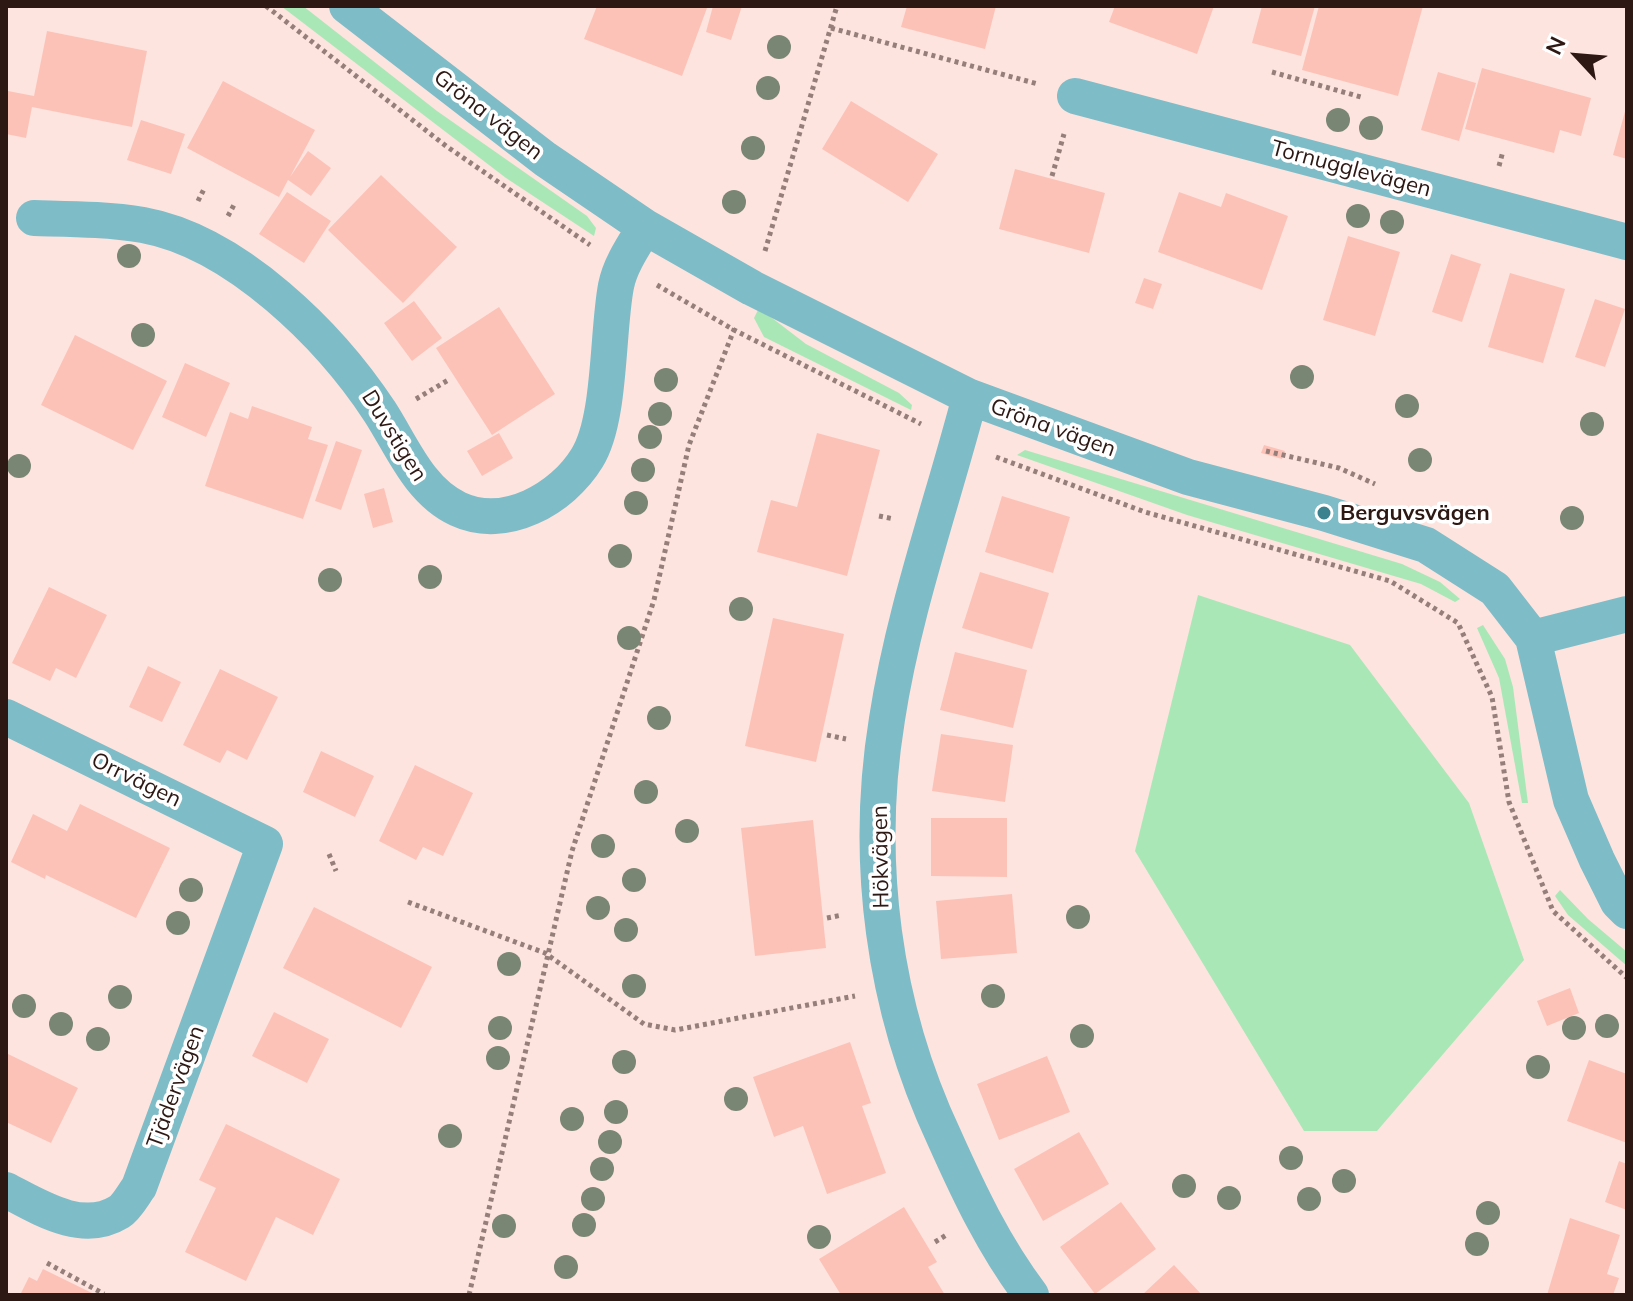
<!DOCTYPE html>
<html>
<head>
<meta charset="utf-8">
<style>
  body { margin:0 }
  #map { position:relative; width:1633px; height:1301px; overflow:hidden; background:#fde4df; font-family:Mulish,sans-serif }
  canvas { display:block }
  .frame { position:absolute; inset:0; border:8px solid #2d1814; pointer-events:none }
  .north { position:absolute; left:1537px; top:16px; width:80px; height:80px; -webkit-text-stroke:6px #fff; paint-order:stroke; rotate:296deg; font-size:22px; font-weight:700; line-height:32px; text-align:center; color:#2d1814 }
  .north::after { content:''; display:block; margin:auto; width:28px; height:36px; background:#2d1814; clip-path:polygon(50% 0,100% 100%,50% 72%,0 100%) }
</style>
</head>
<body>
<div id="map">
<canvas width="1633" height="1301"></canvas>
<div class="frame"></div>
<div class="north">N</div>
</div>
<script>
const context = document.querySelector('canvas').getContext('2d');
context.lineJoin = 'round';
function fill(path, color) { context.fillStyle = color; context.fill(path, 'evenodd'); }
function stroke(path, color, width, dash) { context.strokeStyle = color; context.lineWidth = width; context.lineCap = dash ? 'butt' : 'round'; context.setLineDash(dash || []); context.stroke(path); }
function write(font, color, halo, rows, align = 'center') {
  context.font = font + ' Mulish,sans-serif'; context.lineWidth = 7; context.setLineDash([]); context.textBaseline = 'middle'; context.strokeStyle = halo; context.fillStyle = color; for (const [text, x, y, turn = 0] of rows) {
    context.save(); context.translate(x, y); context.rotate((+turn || 0) * Math.PI / 180); context.textAlign = isNaN(turn) ? turn : align; if (halo) context.strokeText(text, 0, 0); context.fillText(text, 0, 0); context.restore();
  }
}
fill(new Path2D(`
  M 281,6 L 303,6 L 437,111 L 587,216 L 596,228 L 594,236 L 506,178 Z
  M 759,308 L 806,344 L 899,393 L 912,405 L 911,410 L 764,337 L 754,318 Z
  M 1025,450 L 1402,564 L 1440,582 L 1460,599 L 1455,602 L 1421,584 L 1187,515 L 1017,455 Z
  M 1198,595 L 1350,645 L 1469,803 L 1524,960 L 1377,1131 L 1304,1131 L 1135,851 Z
  M 1483,625 L 1505,659 L 1513,687 L 1528,803 L 1522,803 L 1499,678 L 1477,628 Z
  M 1560,890 L 1588,919 L 1627,952 L 1627,966 L 1568,915 L 1555,896 Z`), '#aae7b7');
fill(new Path2D(`
  M 597,6 L 702,6 L 707,8 L 682,76 L 584,39 Z
  M 713,6 L 742,6 L 731,40 L 706,32 Z
  M 907,6 L 996,6 L 985,49 L 901,27 Z
  M 1115,6 L 1214,6 L 1197,54 L 1109,22 Z
  M 1262,6 L 1315,6 L 1301,56 L 1252,43 Z
  M 1319,6 L 1423,6 L 1398,96 L 1302,70 Z
  M 47,31 L 147,51 L 132,127 L 32,107 L 26,138 L 6,134 L 8,91 L 34,96 Z
  M 1482,68 L 1591,98 L 1581,136 L 1560,130 L 1554,153 L 1465,129 Z
  M 1438,72 L 1476,83 L 1459,141 L 1421,130 Z
  M 223,81 L 315,130 L 290,177 L 308,151 L 331,168 L 311,196 L 288,180 L 279,197 L 187,148 Z
  M 851,101 L 938,154 L 908,202 L 822,149 Z
  M 1626,108 L 1627,109 L 1627,159 L 1613,155 Z
  M 141,120 L 185,134 L 171,174 L 127,160 Z
  M 1015,169 L 1105,193 L 1089,253 L 999,229 Z
  M 381,175 L 457,247 L 403,303 L 328,230 Z
  M 287,192 L 331,221 L 304,263 L 259,234 Z
  M 1179,192 L 1221,207 L 1226,193 L 1288,216 L 1262,290 L 1158,252 Z
  M 1348,236 L 1400,252 L 1375,336 L 1323,320 Z
  M 1451,254 L 1481,264 L 1462,322 L 1432,312 Z
  M 1510,273 L 1565,289 L 1543,363 L 1488,347 Z
  M 1144,278 L 1162,284 L 1153,309 L 1135,303 Z
  M 1595,299 L 1625,309 L 1605,367 L 1575,357 Z
  M 414,301 L 442,338 L 412,361 L 384,323 Z
  M 499,307 L 555,394 L 492,435 L 436,348 Z
  M 75,335 L 167,381 L 133,450 L 41,405 Z
  M 185,363 L 230,383 L 206,437 L 162,417 Z
  M 252,406 L 312,427 L 308,439 L 328,445 L 303,519 L 205,486 L 230,412 L 248,419 Z
  M 499,433 L 513,458 L 482,476 L 467,451 Z
  M 817,433 L 880,450 L 847,576 L 757,552 L 771,500 L 797,507 Z
  M 336,441 L 362,450 L 341,510 L 315,501 Z
  M 1264,445 L 1285,451 L 1282,459 L 1261,453 Z
  M 384,488 L 393,522 L 373,528 L 364,494 Z
  M 1002,496 L 1070,517 L 1053,573 L 985,552 Z
  M 980,572 L 1049,593 L 1032,649 L 962,628 Z
  M 49,587 L 107,615 L 76,678 L 56,668 L 50,681 L 12,663 Z
  M 773,618 L 844,634 L 816,762 L 745,746 Z
  M 955,652 L 1027,670 L 1013,728 L 940,710 Z
  M 148,666 L 181,682 L 162,722 L 129,707 Z
  M 220,669 L 278,697 L 247,760 L 227,750 L 220,763 L 183,745 Z
  M 941,734 L 1013,745 L 1005,802 L 932,791 Z
  M 321,751 L 374,776 L 355,817 L 303,792 Z
  M 415,765 L 473,793 L 443,856 L 423,847 L 416,860 L 379,841 Z
  M 80,804 L 170,848 L 136,918 L 46,875 L 45,879 L 11,862 L 33,814 L 67,831 Z
  M 931,818 L 1007,818 L 1007,877 L 931,876 Z
  M 813,820 L 826,948 L 755,956 L 741,828 Z
  M 1012,894 L 1017,953 L 941,959 L 936,901 Z
  M 314,907 L 432,967 L 401,1028 L 283,968 Z
  M 1570,988 L 1579,1013 L 1547,1026 L 1537,1001 Z
  M 274,1012 L 329,1039 L 307,1083 L 252,1056 Z
  M 850,1042 L 871,1103 L 862,1106 L 886,1173 L 827,1194 L 803,1126 L 774,1137 L 753,1077 Z
  M 6,1053 L 78,1088 L 51,1143 L 6,1122 Z
  M 1047,1056 L 1070,1112 L 999,1140 L 977,1084 Z
  M 1589,1060 L 1627,1074 L 1627,1143 L 1567,1121 Z
  M 226,1124 L 340,1179 L 313,1235 L 276,1217 L 246,1281 L 185,1252 L 216,1188 L 199,1180 Z
  M 1079,1132 L 1109,1184 L 1043,1221 L 1014,1169 Z
  M 1619,1161 L 1627,1164 L 1627,1210 L 1605,1202 Z
  M 1121,1202 L 1156,1249 L 1095,1294 L 1060,1247 Z
  M 904,1207 L 937,1262 L 928,1267 L 945,1295 L 841,1295 L 819,1259 Z
  M 1570,1218 L 1620,1235 L 1607,1274 L 1619,1278 L 1613,1295 L 1547,1295 Z
  M 1174,1265 L 1202,1295 L 1142,1295 Z
  M 43,1269 L 96,1295 L 20,1295 L 29,1277 L 37,1281 Z`), '#fdc2b7');
stroke(new Path2D(`
  M 266,6 L 446,146 L 590,245
  M 831,28 L 1038,84
  M 1272,72 L 1361,97
  M 1499,166 L 1503,151
  M 1052,176 L 1064,134
  M 198,201 L 205,187
  M 228,216 L 235,203
  M 765,251 L 837,6
  M 657,285 L 734,330 L 921,424
  M 416,399 L 450,379
  M 1266,451 L 1339,468 L 1375,484
  M 996,457 L 1145,512 L 1390,581 L 1458,623 L 1492,697 L 1509,802 L 1553,911 L 1627,978
  M 879,516 L 894,519
  M 827,735 L 846,739
  M 329,854 L 336,871
  M 408,902 L 545,953 L 644,1024 L 675,1030 L 855,996
  M 827,918 L 842,915
  M 935,1242 L 948,1234
  M 47,1263 L 104,1294
  M 469,1295 L 572,851 L 654,600 L 689,445 L 735,327`), '#967f7a', 5, [4, 4]);
stroke(new Path2D(`
  M 347,6 L 545,159 L 645,227 L 752,288 L 970,397 L 1188,477 L 1324,513 L 1426,545 L 1495,589 L 1533,638 L 1571,800 L 1597,860 L 1618,902 L 1627,911
  M 1075,96 L 1627,242
  M 34,218 C 70,219 107,219 143,225 C 236,242 330,336 380,412 C 402,446 419,491 458,509 C 505,531 562,499 587,458 C 611,420 607,333 616,286 C 620,265 634,245 645,227
  M 970,397 C 942,504 904,609 887,719 C 864,860 883,1007 944,1137 C 969,1193 994,1246 1031,1295
  M 1533,638 L 1627,614
  M 6,717 L 265,844 L 139,1187 C 133,1195 127,1207 119,1212 C 82,1235 39,1207 6,1190`), '#7ebcc8', 36);
context.fillStyle = '#7a8674';
for (const [x, y] of [
  [779,47],
  [768,88],
  [1338,120],
  [1371,128],
  [753,148],
  [734,202],
  [1358,216],
  [1392,222],
  [129,256],
  [143,335],
  [1302,377],
  [666,380],
  [1407,406],
  [660,414],
  [1592,424],
  [650,437],
  [1420,460],
  [19,466],
  [643,470],
  [636,503],
  [1572,518],
  [620,556],
  [430,577],
  [330,580],
  [741,609],
  [629,638],
  [659,718],
  [646,792],
  [687,831],
  [603,846],
  [634,880],
  [191,890],
  [598,908],
  [1078,917],
  [178,923],
  [626,930],
  [509,964],
  [634,986],
  [993,996],
  [120,997],
  [24,1006],
  [61,1024],
  [1607,1026],
  [500,1028],
  [1574,1028],
  [1082,1036],
  [98,1039],
  [498,1058],
  [624,1062],
  [1538,1067],
  [736,1099],
  [616,1112],
  [572,1119],
  [450,1136],
  [610,1142],
  [1291,1158],
  [602,1169],
  [1344,1181],
  [1184,1186],
  [1229,1198],
  [593,1199],
  [1309,1199],
  [1488,1213],
  [584,1225],
  [504,1226],
  [819,1237],
  [1477,1244],
  [566,1267]
]) { context.beginPath(); context.arc(x, y, 12, 0, 2 * Math.PI); context.fill(); }
for (const [x, y, r, color] of [
  [1324,513,8,"#3c828e"]
]) { const dot = new Path2D(); dot.arc(x, y, r, 0, 2 * Math.PI); context.fillStyle = color; context.fill(dot); stroke(dot, '#fff', 3); }
write('22px', '#2d1814', '#fff', [
  ["Gröna vägen",488,115,38],
  ["Tornugglevägen",1351,169,15],
  ["Gröna vägen",1053,428,20],
  ["Duvstigen",394,436,58],
  ["Orrvägen",136,780,26],
  ["Hökvägen",881,857,-91],
  ["Tjädervägen",176,1087,-70]
]);
write('bold 22px', '#2d1814', '#fff', [
  ["Berguvsvägen",1340,513]
], 'left');
</script>
</body>
</html>
